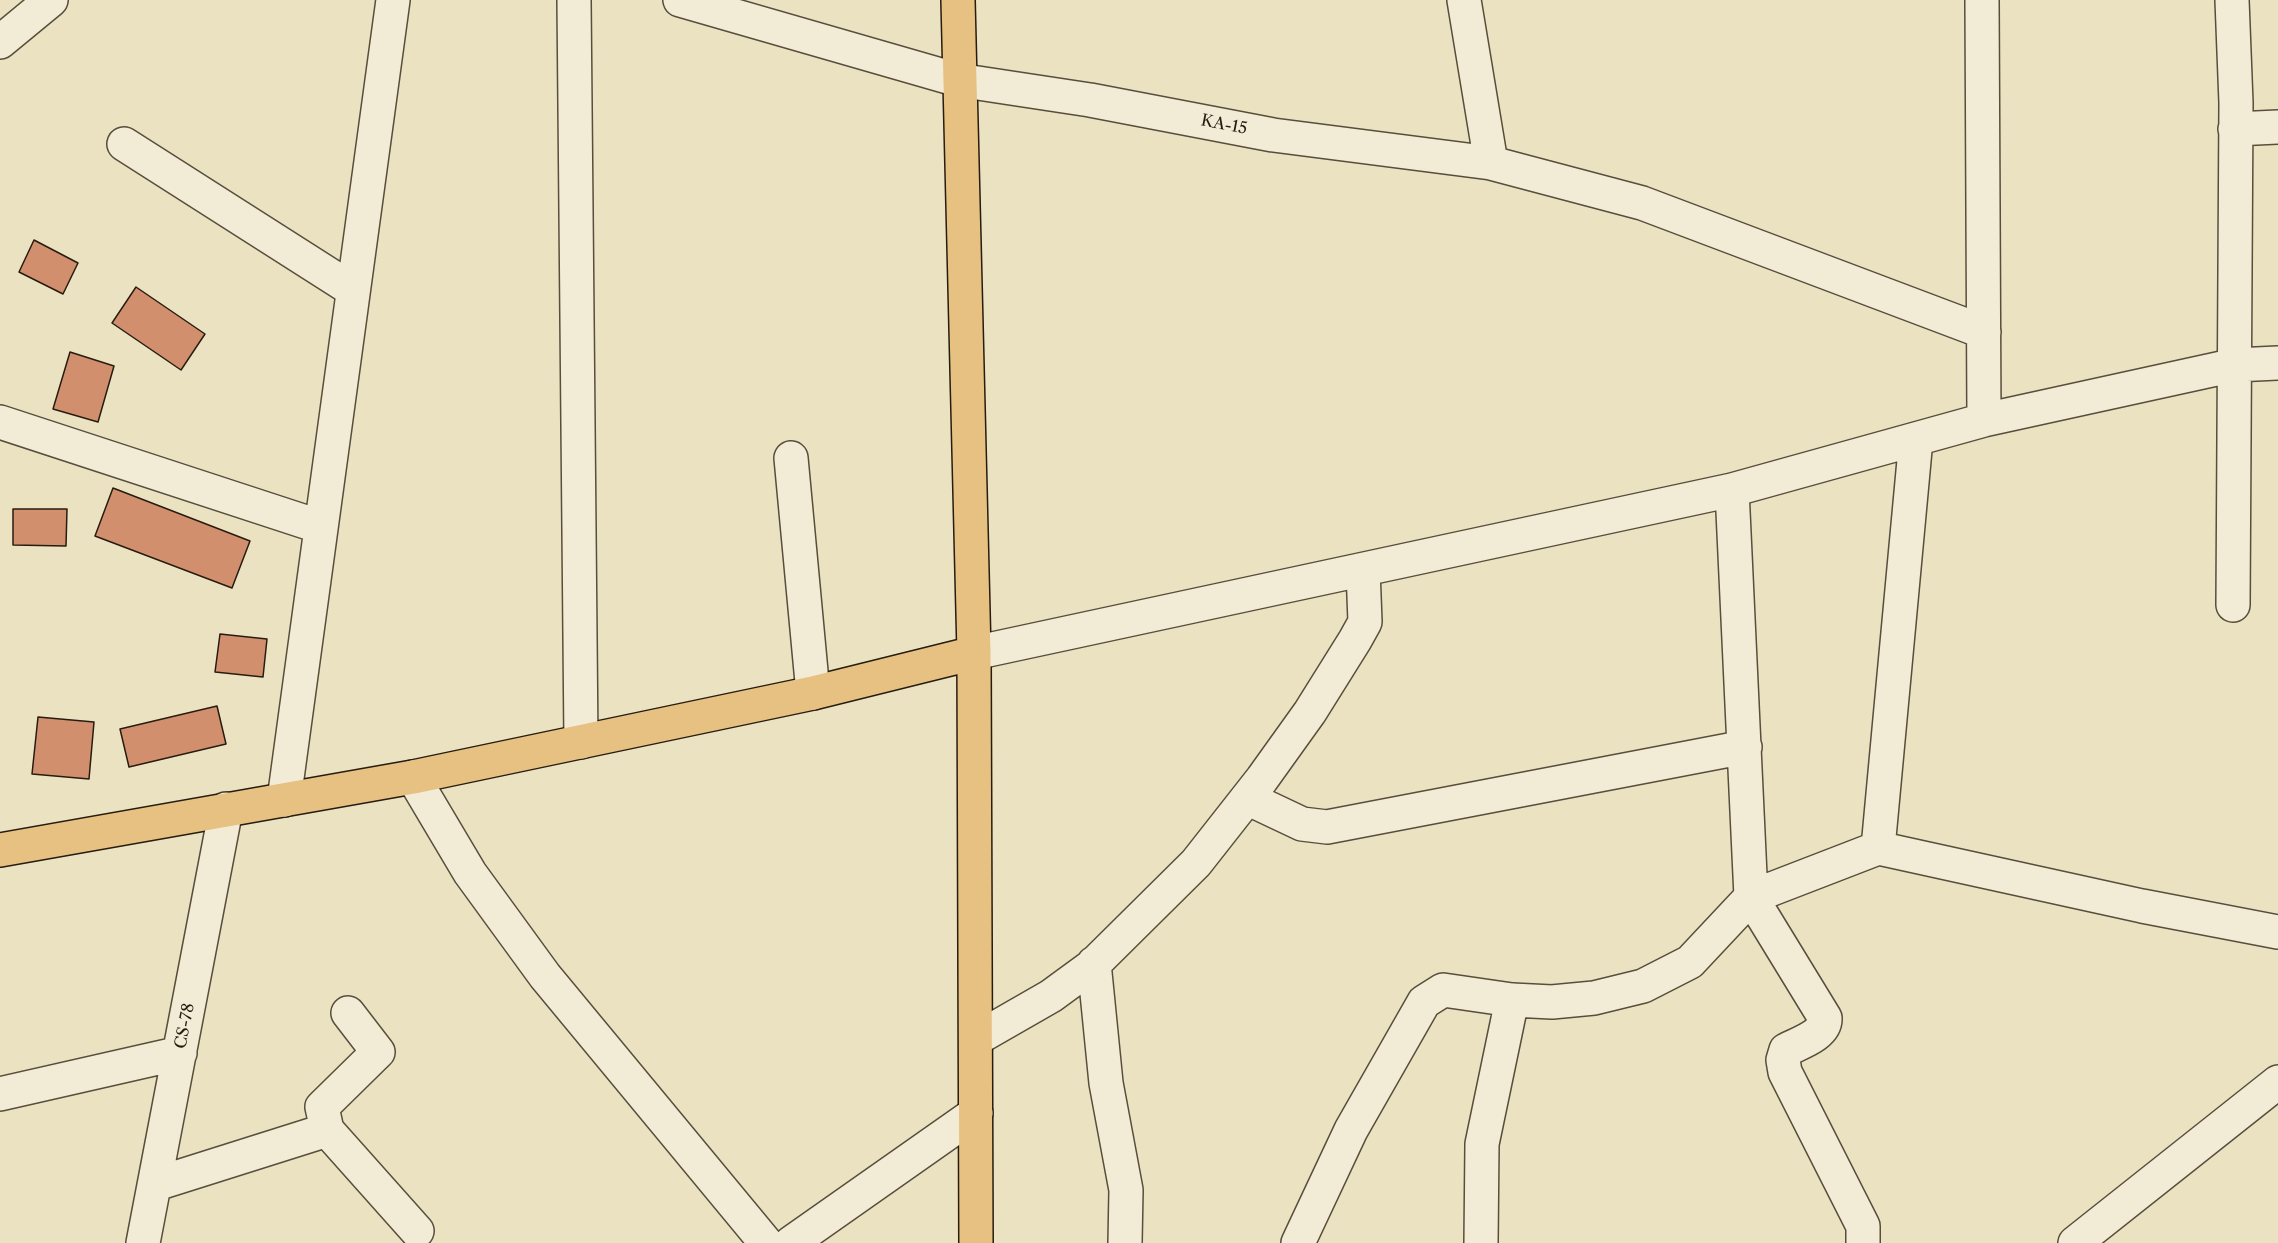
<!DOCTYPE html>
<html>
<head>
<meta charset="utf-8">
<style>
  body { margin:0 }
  canvas { display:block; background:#ebe2c2 }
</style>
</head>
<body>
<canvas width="2278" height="1243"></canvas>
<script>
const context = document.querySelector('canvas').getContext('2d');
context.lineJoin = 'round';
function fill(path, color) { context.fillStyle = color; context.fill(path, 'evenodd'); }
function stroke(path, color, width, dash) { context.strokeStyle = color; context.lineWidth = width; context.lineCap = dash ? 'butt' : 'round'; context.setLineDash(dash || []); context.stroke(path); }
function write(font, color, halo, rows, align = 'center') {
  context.font = font + ' "Libre Caslon Text",serif'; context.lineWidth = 4.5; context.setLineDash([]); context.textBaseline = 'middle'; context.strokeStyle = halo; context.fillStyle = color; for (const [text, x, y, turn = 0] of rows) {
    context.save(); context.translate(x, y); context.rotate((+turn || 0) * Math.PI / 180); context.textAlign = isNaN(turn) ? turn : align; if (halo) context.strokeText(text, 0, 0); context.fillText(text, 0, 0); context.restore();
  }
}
const building = new Path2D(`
  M 34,240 L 78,263 L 63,294 L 19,272 Z
  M 136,287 L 205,334 L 181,370 L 112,323 Z
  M 70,352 L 114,366 L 98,422 L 53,409 Z
  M 113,488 L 250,541 L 232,588 L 95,536 Z
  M 13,509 L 67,509 L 66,546 L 13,545 Z
  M 220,634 L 267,639 L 263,677 L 215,672 Z
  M 217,706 L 226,744 L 129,767 L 120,729 Z
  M 38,717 L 94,722 L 89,779 L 32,774 Z`);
fill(building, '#d28f6d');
stroke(building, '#271c10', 1.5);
const minor = new Path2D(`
  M 574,0 L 581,742
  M 680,0 L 958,80 L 1090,100 L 1273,135 L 1491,163 L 1642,203 L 1984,332
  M 1464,0 L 1491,163
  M 1982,0 L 1984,420
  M 2232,0 L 2236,103 L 2233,605
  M 0,42 L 51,0
  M 2235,129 L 2278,127
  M 124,144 L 353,290
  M 0,422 L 321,527
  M 791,458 L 813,693
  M 1732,490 L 1751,897 L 1825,1018 C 1826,1035 1799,1043 1786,1050 L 1783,1060 L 1785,1072 L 1863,1226 L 1863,1243
  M 974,653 L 1732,490 L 1984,420 L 2235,365 L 2278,363
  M 413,777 L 470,873 L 545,976 L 766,1243
  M 1247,798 L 1302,824 L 1327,827 L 1745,747
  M 284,800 L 393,0
  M 1878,848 L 1916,439
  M 1094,963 L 1106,1083 L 1126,1190 L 1125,1243
  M 976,1039 L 1051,996 L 1092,966 L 1196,863 L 1262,779 L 1310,712 L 1355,640 L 1365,622 L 1363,570
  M 0,1094 L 180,1053
  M 327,1130 L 417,1231
  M 156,1184 L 327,1130 L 322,1107 L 378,1052 L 348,1013
  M 143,1243 L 226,809
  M 791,1243 L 976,1113
  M 1298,1243 L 1351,1130 L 1424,1002 L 1443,990 L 1512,1000 L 1552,1002 L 1594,998 L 1643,986 L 1690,962 L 1751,897 L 1878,848 L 2142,906 L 2278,932
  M 1481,1243 L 1482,1144 L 1512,1000
  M 2075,1243 L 2278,1082`);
const major = new Path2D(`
  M 958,0 L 974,653 L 976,1243
  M 0,850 L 413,777 L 813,693 L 974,653`);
stroke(minor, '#584e3c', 36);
stroke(major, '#271c10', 36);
stroke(minor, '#f2ecd7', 33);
stroke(major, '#e6c181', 33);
write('16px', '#271c10', '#f2ecd7', [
  ["KA-15",1224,125,11],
  ["CS-78",185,1026,-79]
]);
</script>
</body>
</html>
